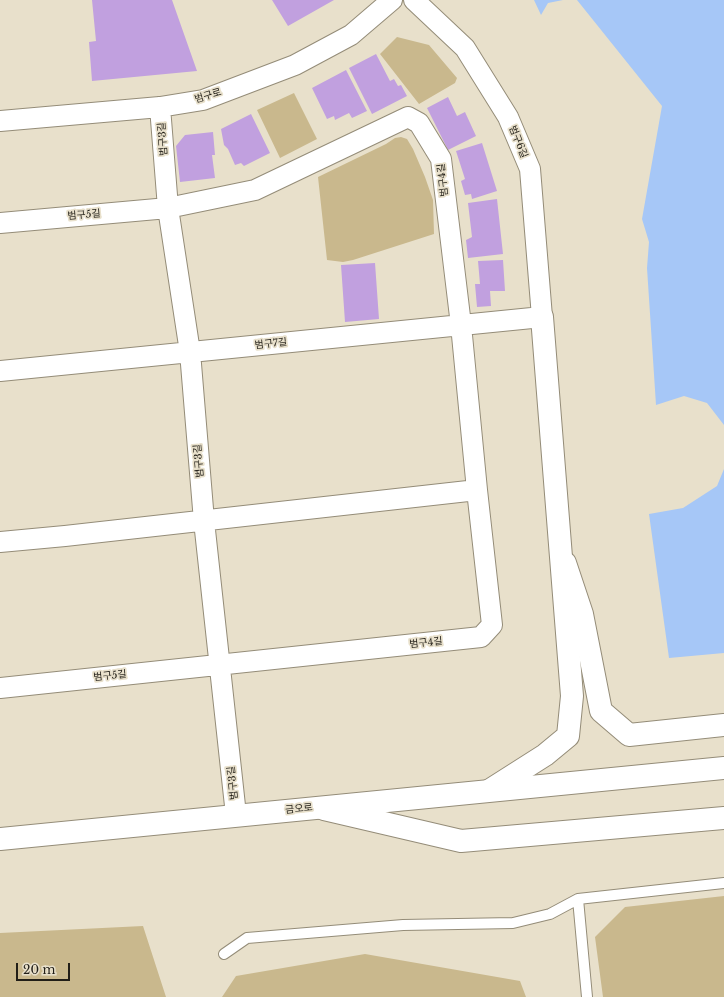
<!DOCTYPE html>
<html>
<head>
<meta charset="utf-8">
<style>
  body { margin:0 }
  #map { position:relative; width:724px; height:997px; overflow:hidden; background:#e8e0cb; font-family:"Libre Baskerville",serif }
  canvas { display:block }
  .scale { position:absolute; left:16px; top:963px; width:54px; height:18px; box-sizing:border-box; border:2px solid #211e17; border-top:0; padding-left:5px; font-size:12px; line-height:14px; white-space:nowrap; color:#211e17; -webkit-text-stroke:3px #e8e0cb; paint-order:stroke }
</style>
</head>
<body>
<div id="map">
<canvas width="724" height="997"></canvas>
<div class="scale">20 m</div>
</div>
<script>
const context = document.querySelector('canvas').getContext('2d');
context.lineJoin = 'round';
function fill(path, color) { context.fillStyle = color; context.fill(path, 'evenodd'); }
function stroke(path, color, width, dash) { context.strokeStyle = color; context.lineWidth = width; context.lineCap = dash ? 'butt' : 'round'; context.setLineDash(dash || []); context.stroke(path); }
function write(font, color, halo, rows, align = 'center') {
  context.font = font + ' "Libre Baskerville","Noto Sans KR",serif'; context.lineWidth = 3.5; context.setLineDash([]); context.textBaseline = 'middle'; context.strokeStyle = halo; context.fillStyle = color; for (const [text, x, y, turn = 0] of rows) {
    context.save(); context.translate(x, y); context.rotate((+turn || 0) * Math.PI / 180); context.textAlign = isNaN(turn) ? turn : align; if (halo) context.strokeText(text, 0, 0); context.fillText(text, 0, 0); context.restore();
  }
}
fill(new Path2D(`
  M 397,37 L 429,45 L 457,78 L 455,83 L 419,104 L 380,54 Z
  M 294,93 L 317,139 L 280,158 L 257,110 Z
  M 401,137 L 407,139 L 413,149 L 425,177 L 433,200 L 434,234 L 353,260 L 343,262 L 327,260 L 318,177 L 386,144 L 395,138 Z
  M 724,896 L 724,997 L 603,997 L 595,937 L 625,907 Z
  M 143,926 L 166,997 L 0,997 L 0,933 Z
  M 365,954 L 520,981 L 526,997 L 222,997 L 236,976 Z`), '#c9b88d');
fill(new Path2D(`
  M 534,0 L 563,0 L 548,3 L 541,15 Z
  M 577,0 L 724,0 L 724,425 L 707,403 L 684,396 L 656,405 L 647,268 L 649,242 L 642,219 L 662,106 Z
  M 724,469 L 724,653 L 669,658 L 649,514 L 683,508 L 717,486 Z`), '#a6c7f7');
fill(new Path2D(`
  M 92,0 L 172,0 L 197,71 L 92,81 L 89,42 L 96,41 Z
  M 272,0 L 334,0 L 288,26 Z
  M 376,54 L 390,81 L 394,79 L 398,86 L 401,85 L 407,96 L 372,114 L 349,68 Z
  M 346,70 L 367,111 L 352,118 L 349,113 L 335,120 L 334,116 L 327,119 L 312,88 Z
  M 448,97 L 457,116 L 465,112 L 476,136 L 448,150 L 427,108 Z
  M 251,114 L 270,153 L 244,166 L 241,163 L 235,165 L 228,149 L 224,145 L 221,129 Z
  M 213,132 L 215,155 L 212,155 L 215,178 L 180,182 L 176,146 L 185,135 Z
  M 482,143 L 497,191 L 472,199 L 471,194 L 465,195 L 461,181 L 465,179 L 456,151 Z
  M 497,199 L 503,254 L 468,258 L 466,240 L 472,237 L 468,203 Z
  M 503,260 L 505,291 L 490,291 L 491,306 L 477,307 L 475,284 L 480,284 L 478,261 Z
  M 375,263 L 379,319 L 345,322 L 341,265 Z`), '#c1a0df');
const service = new Path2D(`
  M 578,899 L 587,997
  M 224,954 L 247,938 L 403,925 L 513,923 L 550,914 L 578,899 L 724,883`);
const minor = new Path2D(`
  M 160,107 L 168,208 L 190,352 L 204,521 L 236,815
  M 0,121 L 160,107 L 203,100 L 295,65 L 351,35 L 392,0
  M 0,223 L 168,208 L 255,190 L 408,117 L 419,123 L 441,159 L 461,325 L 477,490 L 492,625 L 481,637 L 0,688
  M 0,371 L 542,317 L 530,169 L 508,117 L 465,48 L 414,0
  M 0,542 L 65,536 L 477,490`);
const tertiary = new Path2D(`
  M 565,563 L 582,614 L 601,711 L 629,735 L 724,725
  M 324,809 L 461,841 L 724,818`);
const secondary = new Path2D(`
  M 490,790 L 545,755 L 568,736 L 572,696 L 542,317`);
const primary = new Path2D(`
  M 0,839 L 724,768`);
stroke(service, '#948c78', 12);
stroke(minor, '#948c78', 22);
stroke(tertiary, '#948c78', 24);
stroke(secondary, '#948c78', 24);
stroke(primary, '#948c78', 24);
stroke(service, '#fff', 10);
stroke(minor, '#fff', 20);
stroke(tertiary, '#fff', 22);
stroke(secondary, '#fff', 22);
stroke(primary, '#fff', 22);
write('10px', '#211e17', '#e8e0cb', [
  ["범구로",208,96,-17],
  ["범구3길",163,139,-94],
  ["범구6길",518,142,68],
  ["범구4길",443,180,-97],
  ["범구5길",84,215,-5],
  ["범구7길",271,344,-6],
  ["범구3길",199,461,-95],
  ["범구4길",426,643,-6],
  ["범구5길",110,676,-6],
  ["범구3길",233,783,-96],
  ["금오로",299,809,-6]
]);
</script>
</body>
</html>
